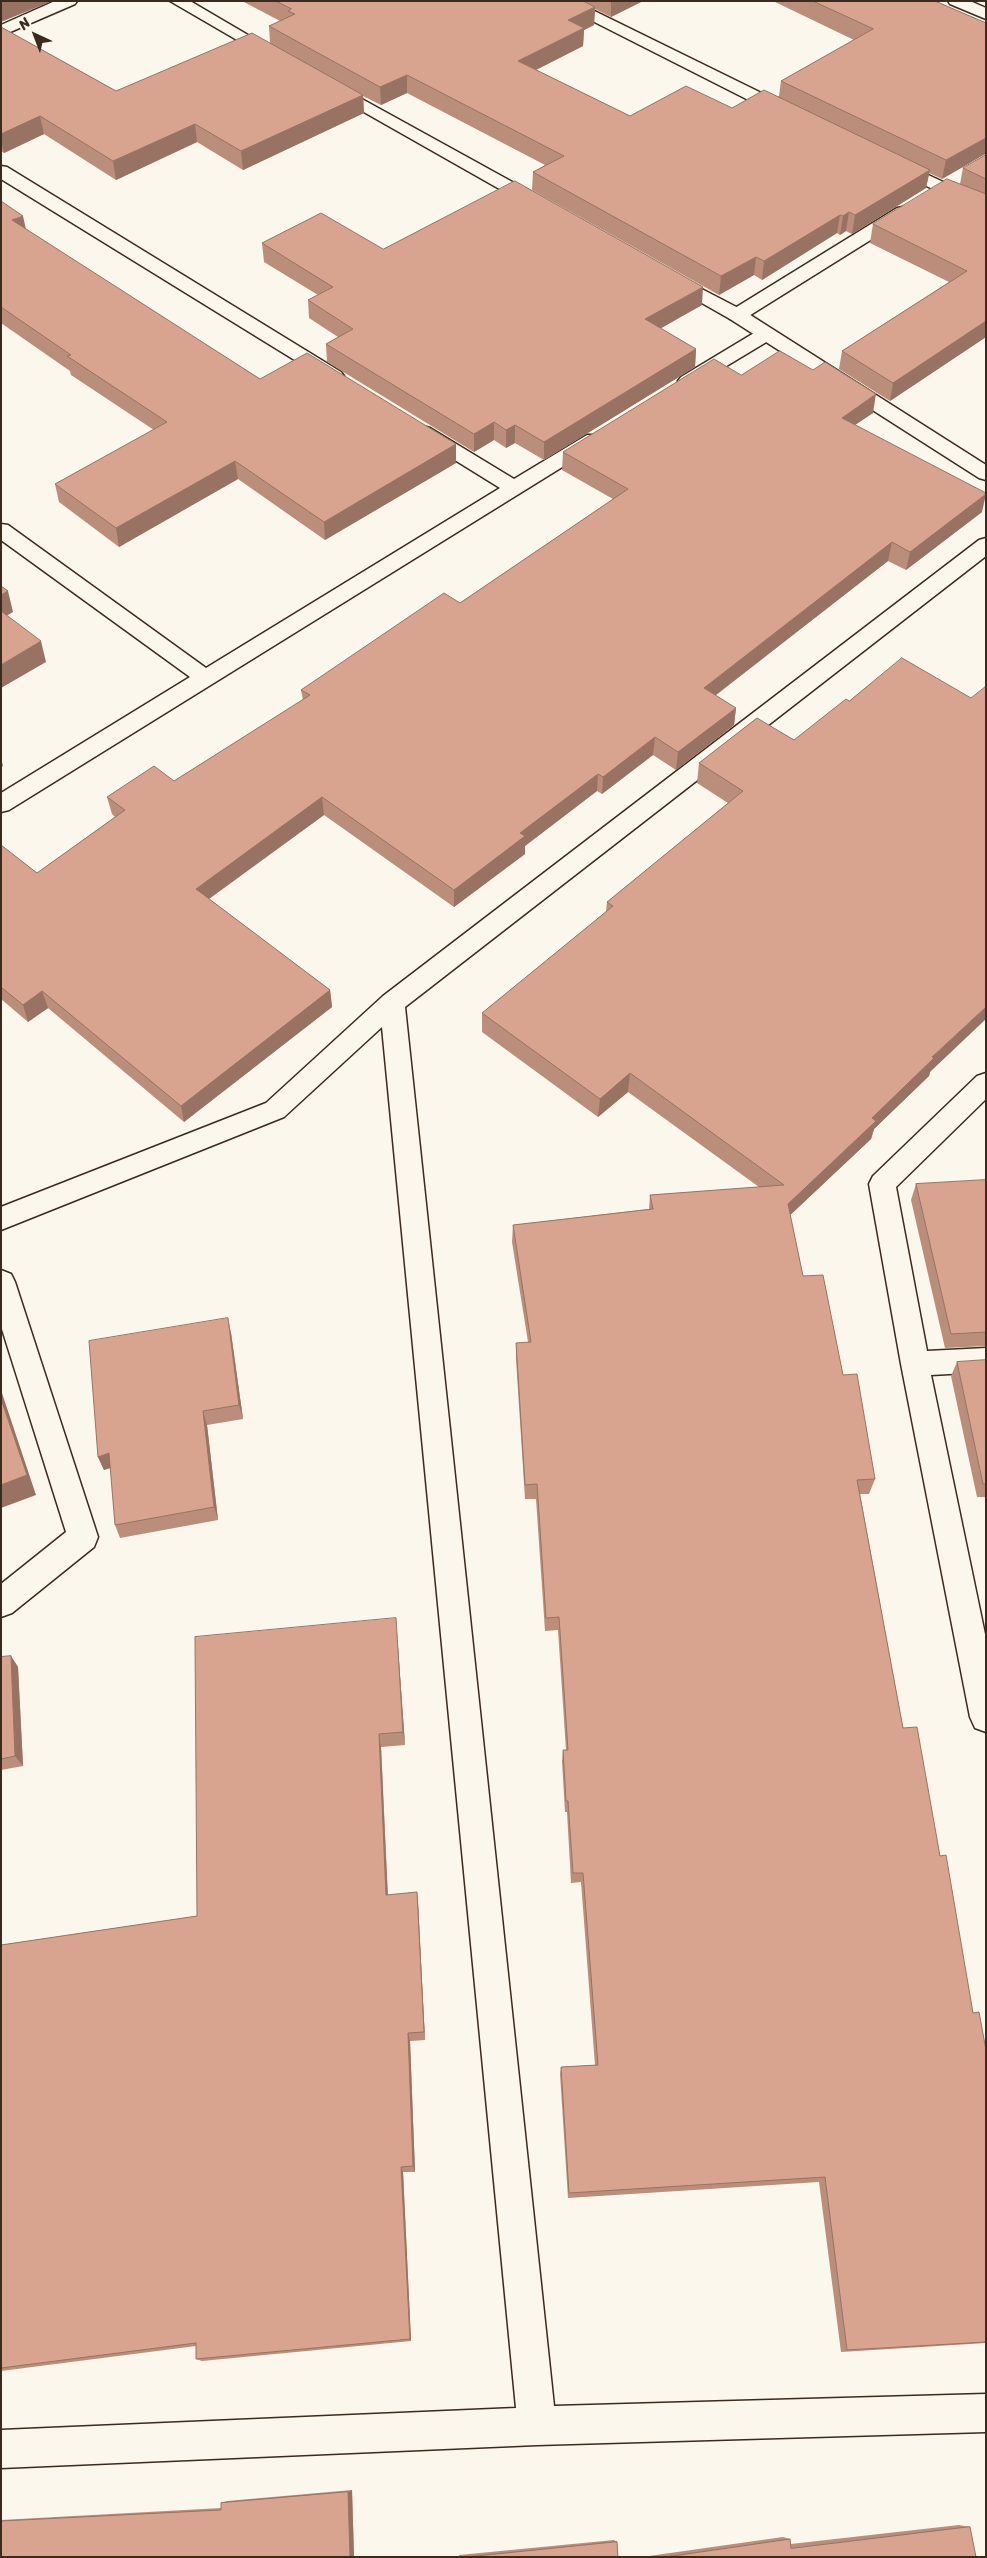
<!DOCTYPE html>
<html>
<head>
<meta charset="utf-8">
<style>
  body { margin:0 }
  #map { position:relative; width:987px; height:2558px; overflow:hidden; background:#fbf7ec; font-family:Sriracha,sans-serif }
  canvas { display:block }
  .frame { position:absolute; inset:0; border:2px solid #3b2a1e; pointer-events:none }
  .north { position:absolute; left:10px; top:10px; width:50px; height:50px; -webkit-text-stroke:4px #fbf7ec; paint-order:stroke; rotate:317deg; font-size:14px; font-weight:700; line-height:20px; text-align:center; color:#3b2a1e }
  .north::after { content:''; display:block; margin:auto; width:18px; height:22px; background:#3b2a1e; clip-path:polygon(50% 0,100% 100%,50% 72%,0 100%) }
</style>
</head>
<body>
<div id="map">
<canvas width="987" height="2558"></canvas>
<div class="frame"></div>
<div class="north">N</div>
</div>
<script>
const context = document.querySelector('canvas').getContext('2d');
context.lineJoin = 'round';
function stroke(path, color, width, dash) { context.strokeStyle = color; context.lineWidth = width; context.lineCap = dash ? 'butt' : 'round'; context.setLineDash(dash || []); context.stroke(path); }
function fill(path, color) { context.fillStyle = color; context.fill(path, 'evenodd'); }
const minor = new Path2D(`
  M 55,1 L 77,1 L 75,4 L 1,36 L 1,25 Z
  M 553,1 L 574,1 L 792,108 L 794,112 L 786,117 L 780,116 Z
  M 948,1 L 970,1 L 986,8 L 986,19 L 950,4 Z
  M 894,159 L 986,202 L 986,214 L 888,168 L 885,164 L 888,160 Z
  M 1,166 L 7,167 L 341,372 L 344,376 L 341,380 L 327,380 L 1,179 Z
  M 903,207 L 909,208 L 912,212 L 909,216 L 744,319 L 730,319 L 728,315 L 730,311 L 897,208 Z
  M 766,328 L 773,330 L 775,334 L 773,338 L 695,385 L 681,385 L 678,381 L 681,377 L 759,330 Z
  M 423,426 L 430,428 L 514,479 L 587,435 L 601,435 L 604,439 L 601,443 L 9,810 L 1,812 L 1,793 L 190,677 L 1,540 L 1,524 L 8,525 L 206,668 L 500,488 L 416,436 L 413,432 L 416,428 Z
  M 986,538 L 986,556 L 405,1007 L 554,2406 L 986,2394 L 986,2432 L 537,2445 L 1,2468 L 1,2430 L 516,2408 L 382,1027 L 284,1117 L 1,1230 L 1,1207 L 266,1103 L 383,996 L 979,540 Z
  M 986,1073 L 986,1099 L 896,1187 L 927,1351 L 986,1348 L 986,1372 L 931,1375 L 986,1639 L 986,1732 L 975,1728 L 970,1717 L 901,1364 L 869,1184 L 873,1176 L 977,1076 Z
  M 1,1270 L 11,1274 L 15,1282 L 98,1537 L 94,1547 L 12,1613 L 1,1617 L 1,1584 L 66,1532 L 1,1326 Z`);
const tertiary = new Path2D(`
  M 170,1 L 190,1 L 282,55 L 274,60 L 268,58 Z
  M 331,82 L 545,200 L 548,204 L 545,208 L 533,208 L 325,90 L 323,87 Z
  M 671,273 L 744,311 L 986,465 L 986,480 L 979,478 L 730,319 L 665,282 L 662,278 L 665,274 Z`);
stroke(minor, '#3b2a1e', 3);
stroke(tertiary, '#3b2a1e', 3);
fill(minor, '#fbf7ec');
fill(tertiary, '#fbf7ec');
fill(new Path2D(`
  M 242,1 L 643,1 L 611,17 L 595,9 L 594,25 L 584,30 L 583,46 L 536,70 L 630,116 L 732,108 L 779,96 L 781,81 L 854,40 L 773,1 L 935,1 L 986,23 L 986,155 L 985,154 L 942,179 L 929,173 L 926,188 L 852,234 L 846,231 L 840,235 L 837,233 L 762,280 L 754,275 L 719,295 L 532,190 L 533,172 L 545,165 L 407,93 L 381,105 L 363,96 L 364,113 L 243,170 L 197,142 L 116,180 L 44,134 L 4,153 L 1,151 L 1,27 L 116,91 L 270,43 L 269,26 L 280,21 Z
  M 986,155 L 986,337 L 890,401 L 839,369 L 842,351 L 949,282 L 870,243 L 873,224 L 960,184 L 963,168 Z
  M 1,201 L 25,229 L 260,379 L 456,444 L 456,463 L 325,540 L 238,479 L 119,547 L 59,502 L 55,484 L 154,430 L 71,375 L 70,371 L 1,323 Z
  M 262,243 L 383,249 L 702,305 L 660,328 L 696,349 L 695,367 L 544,460 L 515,443 L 506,448 L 494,440 L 474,452 L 327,362 L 326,344 L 338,337 L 309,318 L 308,300 L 318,295 L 264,262 Z
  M 741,375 L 873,413 L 855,425 L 982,512 L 906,570 L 888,561 L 715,695 L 736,708 L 734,725 L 676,770 L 653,755 L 602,794 L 597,791 L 525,846 L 525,854 L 454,907 L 324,815 L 209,899 L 330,990 L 332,1007 L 184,1122 L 48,1008 L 28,1022 L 1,999 L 1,845 L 37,873 L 115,817 L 112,814 L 107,797 L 174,781 L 303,700 L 301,690 L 460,603 L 613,499 L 562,470 L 563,452 Z
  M 757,718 L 930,1072 L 929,1076 L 874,1129 L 871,1139 L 790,1215 L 803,1276 L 843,1375 L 875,1479 L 869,1494 L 860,1494 L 903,1728 L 940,1856 L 973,2013 L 986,2050 L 986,2343 L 841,2352 L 819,2182 L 568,2198 L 560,2074 L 561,2067 L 595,2065 L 581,1882 L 571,1883 L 567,1812 L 565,1812 L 562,1761 L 563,1750 L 566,1750 L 558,1630 L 545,1631 L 536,1499 L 525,1499 L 516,1359 L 516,1343 L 528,1342 L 512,1242 L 513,1225 L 649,1209 L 650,1195 L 759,1187 L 628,1092 L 598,1117 L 482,1032 L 482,1013 L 606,912 L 607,902 L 728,803 L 697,783 L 699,763 Z
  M 986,1180 L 986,1346 L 945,1348 L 911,1200 L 916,1184 Z
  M 231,1333 L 243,1419 L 207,1425 L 218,1520 L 120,1538 L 115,1525 L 111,1468 L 104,1470 L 98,1457 Z
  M 986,1360 L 986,1497 L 977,1497 L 951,1376 L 957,1362 Z
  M 397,1633 L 405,1745 L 381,1747 L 388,1895 L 417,1892 L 418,1903 L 425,2040 L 410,2041 L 415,2172 L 403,2172 L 411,2341 L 202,2361 L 196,2359 L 196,2346 L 1,2371 L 1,1945 L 197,1916 Z
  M 11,1656 L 18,1667 L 23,1766 L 1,1770 L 1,1657 Z
  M 352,2490 L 354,2557 L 1,2557 L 1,2520 L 221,2508 L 221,2503 L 227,2501 Z
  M 959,2525 L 970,2527 L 976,2557 L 642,2557 L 783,2537 L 790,2539 L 791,2544 Z
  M 614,2540 L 617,2542 L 618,2557 L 459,2557 L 459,2555 Z`), '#bb8d7b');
fill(new Path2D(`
  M 4,1 L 52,1 L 1,22 L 1,2 Z
  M 611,1 L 643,1 L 611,17 Z
  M 595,7 L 594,25 L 584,30 L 583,46 L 518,79 L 518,61 L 568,20 Z
  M 407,75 L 407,93 L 381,105 L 380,87 Z
  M 363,95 L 364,113 L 243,170 L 241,151 Z
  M 40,116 L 44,134 L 4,153 L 1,140 L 1,134 Z
  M 195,124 L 197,142 L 116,180 L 113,161 Z
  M 986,138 L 985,154 L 942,179 L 946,160 Z
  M 930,170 L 926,188 L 852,234 L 855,215 Z
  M 849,212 L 846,231 L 840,235 L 843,216 Z
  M 840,215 L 837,233 L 762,280 L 764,261 Z
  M 23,216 L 27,234 L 12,220 Z
  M 756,257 L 754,275 L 719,295 L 721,276 Z
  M 703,287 L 702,305 L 644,338 L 645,319 Z
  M 986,321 L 986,337 L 890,401 L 893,383 Z
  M 696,349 L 695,367 L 544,460 L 544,442 Z
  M 876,394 L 873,413 L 838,436 L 842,418 Z
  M 494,422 L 494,440 L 474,452 L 474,434 Z
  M 515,425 L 515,443 L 506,448 L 506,430 Z
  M 456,444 L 456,463 L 325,540 L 324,522 Z
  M 235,461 L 238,479 L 119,547 L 116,528 Z
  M 986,494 L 982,512 L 906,570 L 910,552 Z
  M 892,542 L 888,561 L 702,706 L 704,688 Z
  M 8,591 L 13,612 L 1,619 L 1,595 Z
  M 41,641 L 46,662 L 1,688 L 1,665 Z
  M 736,708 L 734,725 L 676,770 L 678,752 Z
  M 655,737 L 653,755 L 602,794 L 603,777 Z
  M 1,758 L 3,766 L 1,767 Z
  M 598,774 L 597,791 L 525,846 L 525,854 L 454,907 L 454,890 L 520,833 Z
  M 322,797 L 324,815 L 199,906 L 196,889 Z
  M 330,990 L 332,1007 L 184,1122 L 181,1106 Z
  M 42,991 L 48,1008 L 28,1022 L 23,1005 Z
  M 986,1007 L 986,1019 L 930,1072 L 929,1076 L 874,1129 L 871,1139 L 784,1221 L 788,1204 L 932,1057 Z
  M 630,1073 L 628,1092 L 598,1117 L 600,1099 Z
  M 228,1318 L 231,1333 L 243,1419 L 239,1405 Z
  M 1,1390 L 36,1495 L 1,1508 Z
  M 203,1411 L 207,1425 L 218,1520 L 214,1507 Z
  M 109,1453 L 115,1466 L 104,1470 L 98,1457 Z
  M 396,1618 L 397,1633 L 405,1745 L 403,1732 Z
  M 11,1656 L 18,1667 L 23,1766 L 15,1756 Z
  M 379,1734 L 381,1747 L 388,1905 L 386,1895 Z
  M 417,1892 L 418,1903 L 425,2040 L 424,2032 Z
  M 408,2033 L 410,2041 L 415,2172 L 413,2166 Z
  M 401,2167 L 403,2172 L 411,2341 L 410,2339 Z
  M 352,2490 L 354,2557 L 350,2557 L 348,2492 Z`), '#987364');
const building = new Path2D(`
  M 276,1 L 583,1 L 595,7 L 568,20 L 584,28 L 518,61 L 630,116 L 686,86 L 732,108 L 764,90 L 930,170 L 855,215 L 849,212 L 843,216 L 840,215 L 764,261 L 756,257 L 721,276 L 533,172 L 564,156 L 407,75 L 380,87 L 269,26 L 295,14 L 288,11 L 291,9 Z
  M 813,1 L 935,1 L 986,23 L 986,138 L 946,160 L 781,81 L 873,29 Z
  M 1,27 L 116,91 L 252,33 L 363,95 L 241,151 L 195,124 L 113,161 L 40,116 L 1,134 Z
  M 986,155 L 986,179 L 963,168 Z
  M 947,179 L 986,194 L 986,321 L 893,383 L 842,351 L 967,271 L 873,224 Z
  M 515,181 L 703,287 L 645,319 L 696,349 L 544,442 L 515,425 L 506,430 L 494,422 L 474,434 L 326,344 L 353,329 L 308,300 L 333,287 L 262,243 L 321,213 L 383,249 Z
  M 1,201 L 23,216 L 12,220 L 260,379 L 307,353 L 456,444 L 324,522 L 235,461 L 116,528 L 55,484 L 167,422 L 67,356 L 71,355 L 1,307 Z
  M 780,351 L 813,370 L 825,362 L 876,394 L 842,418 L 986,493 L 986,494 L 910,552 L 892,542 L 704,688 L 736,708 L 678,752 L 655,737 L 603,777 L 598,774 L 520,833 L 525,836 L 454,890 L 322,797 L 196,889 L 330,990 L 181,1106 L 42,991 L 23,1005 L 1,987 L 1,845 L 37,873 L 125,810 L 107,797 L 154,766 L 174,781 L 310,695 L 301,690 L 444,593 L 460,603 L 628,489 L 563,452 L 714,359 L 741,375 Z
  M 1,586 L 8,591 L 1,595 Z
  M 1,611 L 41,641 L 1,665 Z
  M 902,658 L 971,698 L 986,686 L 986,1007 L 932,1057 L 934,1058 L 872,1118 L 876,1121 L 788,1204 L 803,1276 L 823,1275 L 843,1375 L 857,1374 L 875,1479 L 857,1480 L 903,1728 L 917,1727 L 940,1856 L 946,1855 L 973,2013 L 979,2012 L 986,2050 L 986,2342 L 847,2350 L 825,2177 L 569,2193 L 561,2067 L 598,2065 L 583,1873 L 573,1873 L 568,1801 L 566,1801 L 563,1750 L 568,1750 L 559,1617 L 546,1618 L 537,1484 L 525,1485 L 516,1343 L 531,1342 L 513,1225 L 653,1209 L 650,1195 L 784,1185 L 630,1073 L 600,1099 L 482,1013 L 613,906 L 607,902 L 743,791 L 699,763 L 757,718 L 794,740 L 846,699 L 849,701 Z
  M 986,1180 L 986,1332 L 951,1334 L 916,1184 Z
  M 228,1318 L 239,1405 L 203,1411 L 214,1507 L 115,1525 L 109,1453 L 98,1457 L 89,1341 Z
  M 986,1360 L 986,1484 L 983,1484 L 957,1362 Z
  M 1,1399 L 27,1475 L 1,1485 Z
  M 396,1618 L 403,1732 L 379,1734 L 386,1895 L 417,1892 L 424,2032 L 408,2033 L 413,2166 L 401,2167 L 410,2339 L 196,2359 L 196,2343 L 1,2368 L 1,1945 L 197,1916 L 195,1637 Z
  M 11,1656 L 15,1756 L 1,1759 L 1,1657 Z
  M 348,2492 L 350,2557 L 1,2557 L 1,2521 L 221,2510 L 221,2503 Z
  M 970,2527 L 976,2557 L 666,2557 L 790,2539 L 791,2548 Z
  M 617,2542 L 618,2557 L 467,2557 Z`);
fill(building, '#d9a48f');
stroke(building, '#987364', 1);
</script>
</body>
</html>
